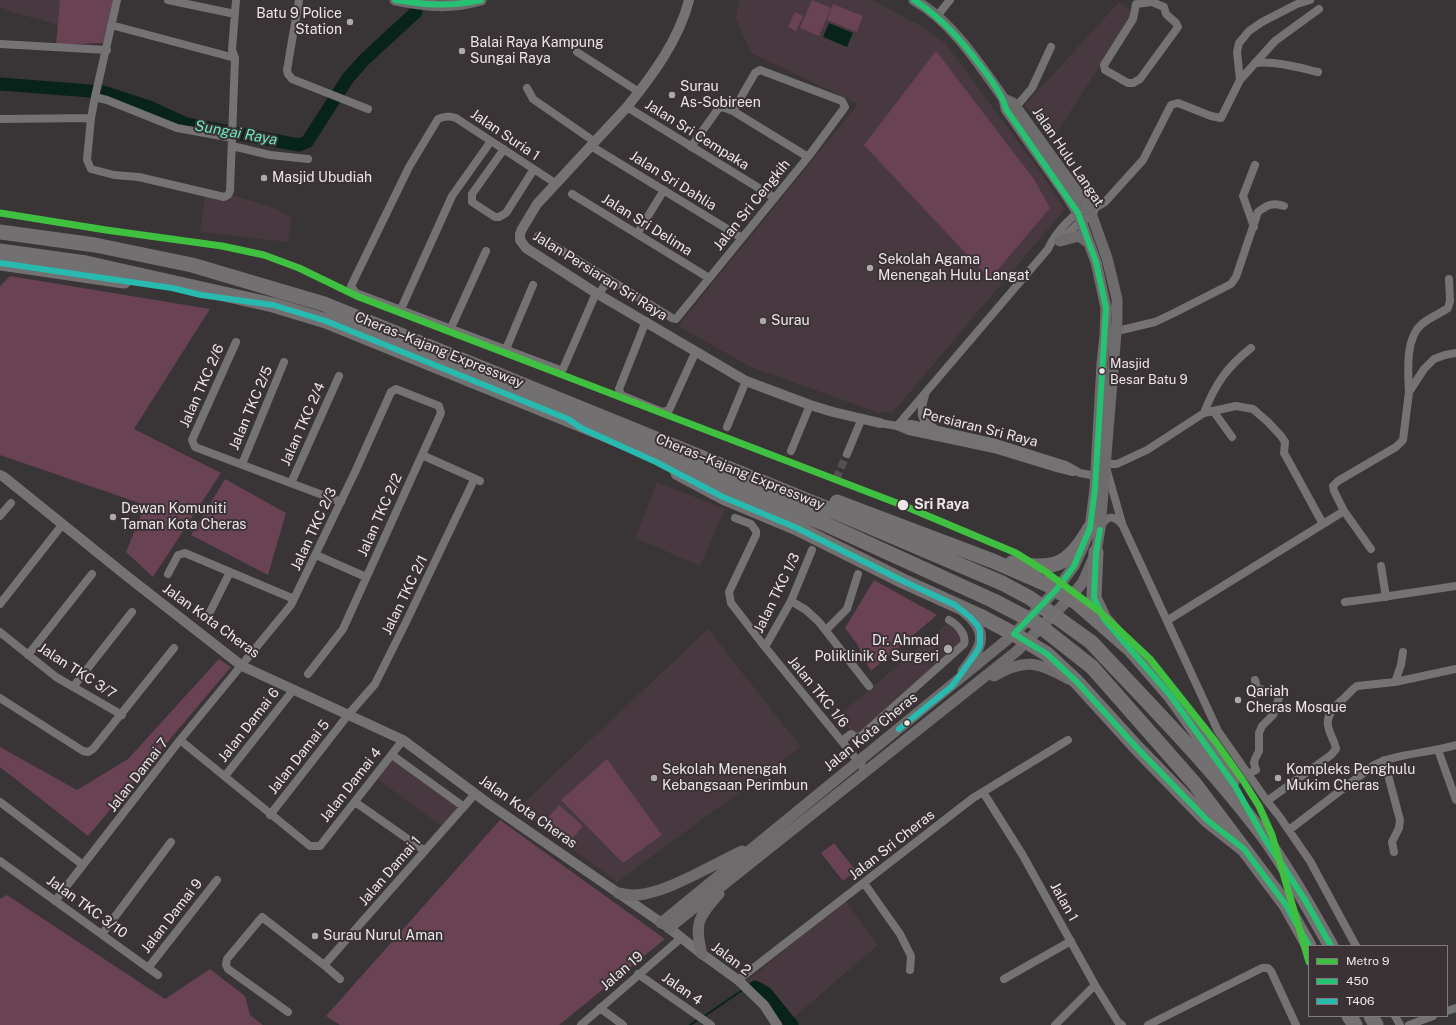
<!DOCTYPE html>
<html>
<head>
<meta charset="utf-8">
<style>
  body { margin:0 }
  #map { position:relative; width:1456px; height:1025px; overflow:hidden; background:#393436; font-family:"Public Sans",sans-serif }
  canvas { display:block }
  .legend { position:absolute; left:1308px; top:945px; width:140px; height:72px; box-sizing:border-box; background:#3b3236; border:1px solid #827a7d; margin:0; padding:5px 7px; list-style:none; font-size:12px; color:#ece6e8 }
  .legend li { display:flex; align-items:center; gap:8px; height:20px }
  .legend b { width:20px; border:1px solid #827a7d }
</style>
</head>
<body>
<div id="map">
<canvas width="1456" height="1025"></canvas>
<ul class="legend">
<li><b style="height:5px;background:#40c040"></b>Metro 9</li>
<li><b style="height:5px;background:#26c172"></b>450</li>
<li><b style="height:5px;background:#28b9af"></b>T406</li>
</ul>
</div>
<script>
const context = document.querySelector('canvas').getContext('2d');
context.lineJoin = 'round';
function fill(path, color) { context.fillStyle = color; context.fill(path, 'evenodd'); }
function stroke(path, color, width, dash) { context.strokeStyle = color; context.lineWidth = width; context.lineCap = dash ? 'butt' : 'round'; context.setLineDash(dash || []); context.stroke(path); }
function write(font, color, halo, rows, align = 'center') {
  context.font = font + ' "Public Sans",sans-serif'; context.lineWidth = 4; context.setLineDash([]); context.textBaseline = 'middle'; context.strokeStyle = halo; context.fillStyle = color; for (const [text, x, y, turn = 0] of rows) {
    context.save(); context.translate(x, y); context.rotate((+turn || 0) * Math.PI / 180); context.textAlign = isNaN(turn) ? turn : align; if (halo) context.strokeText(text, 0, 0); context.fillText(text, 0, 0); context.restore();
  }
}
fill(new Path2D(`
  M 0,0 L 60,0 L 58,25 L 16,13 L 0,7 Z
  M 739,0 L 872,0 L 921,26 L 945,43 L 1042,174 L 1065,209 L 893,412 L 879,413 L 751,367 L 678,326 L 858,104 L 751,53 L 736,19 Z
  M 1119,2 L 1134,12 L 1051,142 L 1025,105 Z
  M 233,195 L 277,209 L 292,218 L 288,242 L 200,232 L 205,196 L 228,199 Z
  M 657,482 L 725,509 L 700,566 L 635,538 Z
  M 948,623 L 962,638 L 962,643 L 859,734 L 854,734 L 838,716 Z
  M 708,629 L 801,747 L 617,882 L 517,809 Z
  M 393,758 L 459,807 L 443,827 L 377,779 Z
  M 845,900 L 878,945 L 792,1019 L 769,992 L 763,991 L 747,981 Z`), '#47393f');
fill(new Path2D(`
  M 60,0 L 113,0 L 103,43 L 56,45 Z
  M 812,0 L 831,8 L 819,36 L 800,28 Z
  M 833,4 L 863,16 L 857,32 L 827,20 Z
  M 795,12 L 803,16 L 796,31 L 788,27 Z
  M 936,51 L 1034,179 L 1050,208 L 990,279 L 864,145 Z
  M 10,276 L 210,309 L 134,429 L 221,473 L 153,577 L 126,552 L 145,505 L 0,455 L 0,286 Z
  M 225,479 L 286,513 L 268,575 L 191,535 Z
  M 874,580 L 937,615 L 871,671 L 857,644 L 845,628 Z
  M 219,659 L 231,667 L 88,836 L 0,767 L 0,747 L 77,790 L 128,759 Z
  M 607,759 L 662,835 L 623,863 L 561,800 Z
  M 559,805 L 583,826 L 571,840 L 547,819 Z
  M 500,820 L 665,939 L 559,1025 L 340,1025 L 326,1016 Z
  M 834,843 L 856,871 L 843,881 L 821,853 Z
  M 7,895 L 165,999 L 210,969 L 245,996 L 250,1015 L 263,1025 L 0,1025 L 0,899 Z`), '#694254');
fill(new Path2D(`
  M 829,23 L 853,33 L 847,47 L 823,37 Z`), '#08231a');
stroke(new Path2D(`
  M 703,1017 L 744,989
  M 690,1025 L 699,1019`), '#08231a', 2);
stroke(new Path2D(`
  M 0,84 L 103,92 L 149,107 L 186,124 L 299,145 L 307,142 L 348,78 L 365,59 L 416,12
  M 755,987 L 766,993 L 792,1025`), '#08231a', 13);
stroke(new Path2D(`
  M 836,479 L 847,454`), '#544f51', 8, [8, 4]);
stroke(new Path2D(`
  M 117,0 L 95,97 L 91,118 L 87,160 L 91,169 L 114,175 L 139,177 L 224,197 L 228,195 L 230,191 L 235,58 L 232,50 L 236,0
  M 168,0 L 235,14
  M 299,0 L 287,70 L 288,74 L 292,79 L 368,109
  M 1152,2 L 1164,7 L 1166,14 L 1176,23 L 1178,27 L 1140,79 L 1133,83 L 1128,83 L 1105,70 L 1104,65 L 1133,19 L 1136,4 Z
  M 937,16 L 950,0
  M 111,25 L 235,58
  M 0,44 L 107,50
  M 577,52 L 639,92
  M 1255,63 C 1277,61 1297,67 1318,72
  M 1240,80 L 1275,41 L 1319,9
  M 527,88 L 533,99 L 595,142
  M 95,97 L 107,100 L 177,128 L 232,138
  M 627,107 L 775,198
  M 1016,107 L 1032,88 L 1051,47
  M 0,119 L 91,118
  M 232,146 L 270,155 L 308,159
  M 591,146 L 742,238
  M 691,147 L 718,109 L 722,107 L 733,111 L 808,157
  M 504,149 L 472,194 L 472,202 L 495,217 L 499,217 L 506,213 L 534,169
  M 555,183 L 456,118 C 449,116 445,116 438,119 L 409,167 L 351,286 L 356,293 L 560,370 L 563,369 L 596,293
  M 572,194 L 709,278
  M 1095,208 L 1105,202 L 1143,160 L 1171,105 L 1178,103 L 1211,116 L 1221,118 L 1240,80 L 1237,52 L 1239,43 L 1249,31 L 1262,22 L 1297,4 L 1310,0
  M 1254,227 L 1243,196 L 1255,165
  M 637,234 L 664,190
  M 538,236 L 672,318 L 676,319 L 808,157 L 845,107 L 842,101 L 760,70 L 755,73 L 733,111
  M 1060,241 L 1081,221 L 1092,216 L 1094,211
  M 599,294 L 608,280
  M 401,309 L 452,196 L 491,141
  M 646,321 L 619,389 L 621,395 L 662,412 L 669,410 L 696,351
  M 451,328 L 486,251
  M 1117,331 L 1155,322 L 1174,313 L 1231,284 L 1236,277 L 1258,212 C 1267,205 1273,202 1284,206
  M 236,342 L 192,440 L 195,447 L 341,502
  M 506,349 L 533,285
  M 1409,392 C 1408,372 1405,338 1422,324 C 1430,317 1440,314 1448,308 L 1450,301 L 1449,279
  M 925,395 C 921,412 917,418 934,428
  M 1214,412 L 1232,437
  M 1204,413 C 1215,384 1227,367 1251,348
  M 880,423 L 897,426 L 909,431 L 994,449 L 1053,467 L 1073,472
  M 897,426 L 1048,249 C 1054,235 1077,206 1093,208
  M 897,426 L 911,424 L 996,443 L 1066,465 L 1080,473 L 1096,476
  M 727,427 L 746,381
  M 791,451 L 810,405
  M 847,454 L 862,418
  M 422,455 L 480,481
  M 242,464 L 284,362
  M 291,483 L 339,376
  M 1344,511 L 1371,549
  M 0,516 L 11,503
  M 735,518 L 751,524 L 756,531 L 756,535 L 729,592 L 731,603 L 765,647 L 866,771
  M 1122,523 L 1105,464 L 1117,464 L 1147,450 L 1204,413 L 1236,406 L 1253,409 L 1268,422 L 1281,436 L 1285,442 L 1284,453 L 1288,460 L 1323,524
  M 1101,528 C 1106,514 1115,515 1123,526 L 1218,731 L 1267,801 L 1279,816 L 1310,861 L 1356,946
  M 316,555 L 366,577
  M 1381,566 L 1386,597
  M 168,574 L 178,555 L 185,553 L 294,599
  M 791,601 L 806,610 L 819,622 L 869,686
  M 1345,602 L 1376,598 L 1456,586
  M 0,604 L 62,525
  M 210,612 L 230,572
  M 1168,620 L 1344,511 L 1334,491 L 1333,486 L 1338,481 L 1396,447 L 1403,440 L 1409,392 L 1424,369 L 1434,359 L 1445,355 L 1456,353
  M 826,630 L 847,609 L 858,574
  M 0,632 L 56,677 L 122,715
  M 765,647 L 791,601 L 812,550
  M 28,655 L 92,574
  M 1395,682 L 1401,665 L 1403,652
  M 73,687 L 132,612
  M 0,698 L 83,751 L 88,752 L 93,749 L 174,648
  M 180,740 L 310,846 L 320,846 L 403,740
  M 842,741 L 851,734 L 855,737 L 861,736 L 964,644 C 967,635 957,624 949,620
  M 1438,750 L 1456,800
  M 392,755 L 464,807
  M 1384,760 L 1400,820 L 1399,828 L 1392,842 L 1394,852
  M 1248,774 L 1256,770 L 1254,763 L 1255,759 L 1259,751 L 1259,733 L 1262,726 L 1273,715 L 1280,695 L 1257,688 L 1255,680
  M 225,776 L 294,689
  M 983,792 L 1022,854 L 1095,985 L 1118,1022 L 1122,1025
  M 1267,801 L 1331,755 L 1336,749 C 1335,741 1329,734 1328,725 C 1326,714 1336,706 1343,699 C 1348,695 1351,690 1357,686 L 1395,682 L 1456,669
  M 0,802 L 83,865
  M 355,802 L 425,851
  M 270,815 L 348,715 L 375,684 L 406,622 L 473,482 L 473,478
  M 1289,830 L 1374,765 C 1399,753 1430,753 1456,745
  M 0,861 L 158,975
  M 864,883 L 900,934 L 911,956 L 910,970
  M 55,901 L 180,740 L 291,605 L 355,472 L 391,392 L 396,389 L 439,406 L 441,413 L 343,629 L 308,674
  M 102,934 L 171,842
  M 324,965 L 475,794
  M 148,968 L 217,880
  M 638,974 L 711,1025
  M 1004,979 L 1071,941
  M 738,980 L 973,798 L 1068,740
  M 600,1008 L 623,1025
  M 1447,1011 L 1456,1008
  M 288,1012 L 228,969 L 226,965 L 227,959 L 262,917 L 324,965 L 340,979
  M 1395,1016 L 1400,1025
  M 581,1025 L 681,938
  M 1055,1025 L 1095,985
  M 1148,1025 L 1262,968 L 1268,968 L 1271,971 L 1296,1025
  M 1409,1025 L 1433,1016`), '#747273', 8);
stroke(new Path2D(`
  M 689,0 C 679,40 652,76 627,107 L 537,204 L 522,229 L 520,234 L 520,240 L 526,248 L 596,293 L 746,381 L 810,405 L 833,412 L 880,423
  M 0,475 L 4,477 L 128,577 L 242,666 L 403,740 L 489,804 L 669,928 L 702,954 L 738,980 L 764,1005 L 777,1025`), '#747273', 10);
stroke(new Path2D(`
  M 395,0 C 427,6 449,9 481,0
  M 1060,241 L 1079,236 L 1089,243
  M 963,671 C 981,648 991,633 964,612
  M 994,676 C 1027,657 1037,663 1069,679
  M 618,893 C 623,894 628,895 633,895 C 662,896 714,864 742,851
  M 661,923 L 1014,634 L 1056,590 L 1074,566 L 1083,547 L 1090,528 L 1095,488 L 1102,363 L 1105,335 L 1106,308 L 1096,262 L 1078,213 L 1066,194 L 1006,109 L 1004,99 C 979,64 953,22 914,0
  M 669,928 L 1017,651 L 1070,598 L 1083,582 L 1096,552 L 1100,529 L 1117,320 L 1117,299 L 1107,258 L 1092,216 L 1088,207 L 1013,103 L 1004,99
  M 702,954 C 694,923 698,918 719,894`), '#6e6b6c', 11);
stroke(new Path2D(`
  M 0,232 L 95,245 L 192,265 L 324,304 L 838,513 L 1002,583
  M 0,251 L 86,263 L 273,305 L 326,321 L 823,523 L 994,601
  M 0,263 L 124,281
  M 678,473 L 723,497 L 797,528 L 903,581 L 980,616 L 1014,634 L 1047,654 L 1077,682 L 1137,748 L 1207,820 L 1244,849
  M 837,502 L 993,561 L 1048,585 L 1076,602 L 1130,649
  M 1096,552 L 1094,598 L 1104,619 L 1170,695 L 1232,782
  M 1012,563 C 1054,570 1068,567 1090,528
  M 1091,642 C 1150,705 1211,766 1263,835 C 1288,870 1310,909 1331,946
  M 1092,667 L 1195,784 L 1286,905 L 1309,946
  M 1349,1016 L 1355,1025
  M 1371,1016 L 1376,1025`), '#737071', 15);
stroke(new Path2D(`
  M 1002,583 L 1030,598 L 1091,642
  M 994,601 L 1036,623 L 1092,667`), '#737071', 15);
stroke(new Path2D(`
  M 395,0 C 425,5 451,7 481,0
  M 914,0 C 945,20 967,47 989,77 C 996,88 1003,96 1006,109 L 1078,213 L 1096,262 L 1106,308 L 1095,488 L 1090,528 L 1074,566 L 1056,590 L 1014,634 L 1047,654 L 1077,682 L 1137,748 L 1207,820 L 1244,849 L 1286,905 L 1309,946
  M 1100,530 L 1096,552 L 1094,598 L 1104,619 L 1170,695 L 1235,786 L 1263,836 L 1305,900 L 1331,946`), '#26c172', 6);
stroke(new Path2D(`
  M 0,263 L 172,288 L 201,295 L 273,305 L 326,321 L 568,419 L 581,428 L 656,462 L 723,497 L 797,528 L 903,581 L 955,605 L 970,617 L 978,626 L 980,631 L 980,645 L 976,653 L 952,686 L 899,729`), '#28b9af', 6);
stroke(new Path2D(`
  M 0,213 L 106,230 L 222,246 L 264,255 L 299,268 L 359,297 L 902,505 L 1016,553 L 1046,572 L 1099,611 L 1150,659 L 1215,741 L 1242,779 L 1259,806 L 1272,835 L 1309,962`), '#40c040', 7);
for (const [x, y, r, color] of [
  [350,22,4,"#ada8aa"],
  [462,51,4,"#ada8aa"],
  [672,95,4,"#ada8aa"],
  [264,178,4,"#ada8aa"],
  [870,268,4,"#ada8aa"],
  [763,321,4,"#ada8aa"],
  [1102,371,3.5,"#ece6e8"],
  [903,505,6,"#ece6e8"],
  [113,517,4,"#ada8aa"],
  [948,649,5,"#ada8aa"],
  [1238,700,4,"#ada8aa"],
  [907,723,3.5,"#ece6e8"],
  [654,778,4,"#ada8aa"],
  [1278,778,4,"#ada8aa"],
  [315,936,4,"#ada8aa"]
]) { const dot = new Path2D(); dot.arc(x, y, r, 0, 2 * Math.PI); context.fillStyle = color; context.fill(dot); stroke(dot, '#3b3236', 1.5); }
write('13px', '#ece6e8', '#3b3236', [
  ["Masjid",1110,364],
  ["Besar Batu 9",1110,380]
], 'left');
write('14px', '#ece6e8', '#3b3236', [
  ["Batu 9 Police",342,14,"right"],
  ["Station",342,30,"right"],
  ["Balai Raya Kampung",470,43],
  ["Sungai Raya",470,59],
  ["Surau",680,87],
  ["As-Sobireen",680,103],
  ["Masjid Ubudiah",272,178],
  ["Sekolah Agama",878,260],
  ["Menengah Hulu Langat",878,276],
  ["Surau",771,321],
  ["Dewan Komuniti",121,509],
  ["Taman Kota Cheras",121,525],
  ["Dr. Ahmad",939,641,"right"],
  ["Poliklinik & Surgeri",939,657,"right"],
  ["Qariah",1246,692],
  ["Cheras Mosque",1246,708],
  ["Sekolah Menengah",662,770],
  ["Kebangsaan Perimbun",662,786],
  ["Kompleks Penghulu",1286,770],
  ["Mukim Cheras",1286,786],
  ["Surau Nurul Aman",323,936]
], 'left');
write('14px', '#ece6e8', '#3b3236', [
  ["Jalan Suria 1",505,135,34],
  ["Jalan Sri Cempaka",697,135,32],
  ["Jalan Hulu Langat",1068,157,56],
  ["Jalan Sri Dahlia",673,181,32],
  ["Jalan Sri Cengkih",752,205,-51],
  ["Jalan Sri Delima",647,225,32],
  ["Jalan Persiaran Sri Raya",600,276,32],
  ["Cheras–Kajang Expressway",439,350,22],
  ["Jalan TKC 2/6",202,386,-66],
  ["Jalan TKC 2/5",251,408,-67],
  ["Jalan TKC 2/4",303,424,-66],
  ["Persiaran Sri Raya",980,428,14],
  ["Cheras–Kajang Expressway",740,472,22],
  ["Jalan TKC 2/2",380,515,-66],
  ["Jalan TKC 2/3",314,529,-65],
  ["Jalan TKC 1/3",777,593,-64],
  ["Jalan TKC 2/1",405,595,-64],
  ["Jalan Kota Cheras",211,621,36],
  ["Jalan TKC 3/7",77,671,33],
  ["Jalan TKC 1/6",818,692,51],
  ["Jalan Damai 6",249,725,-52],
  ["Jalan Kota Cheras",871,732,-39],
  ["Jalan Damai 5",299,757,-52],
  ["Jalan Damai 7",138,775,-52],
  ["Jalan Damai 4",351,785,-52],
  ["Jalan Kota Cheras",528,812,35],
  ["Jalan Sri Cheras",892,845,-38],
  ["Jalan Damai 1",390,871,-49],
  ["Jalan 1",1064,902,61],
  ["Jalan TKC 3/10",87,907,36],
  ["Jalan Damai 9",172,916,-52],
  ["Jalan 2",731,959,37],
  ["Jalan 19",622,971,-41],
  ["Jalan 4",682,989,35]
]);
write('bold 14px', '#ece6e8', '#3b3236', [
  ["Sri Raya",914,505]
], 'left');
write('italic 15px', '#6aebbe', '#3b3236', [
  ["Sungai Raya",236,133,10]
]);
</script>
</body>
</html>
